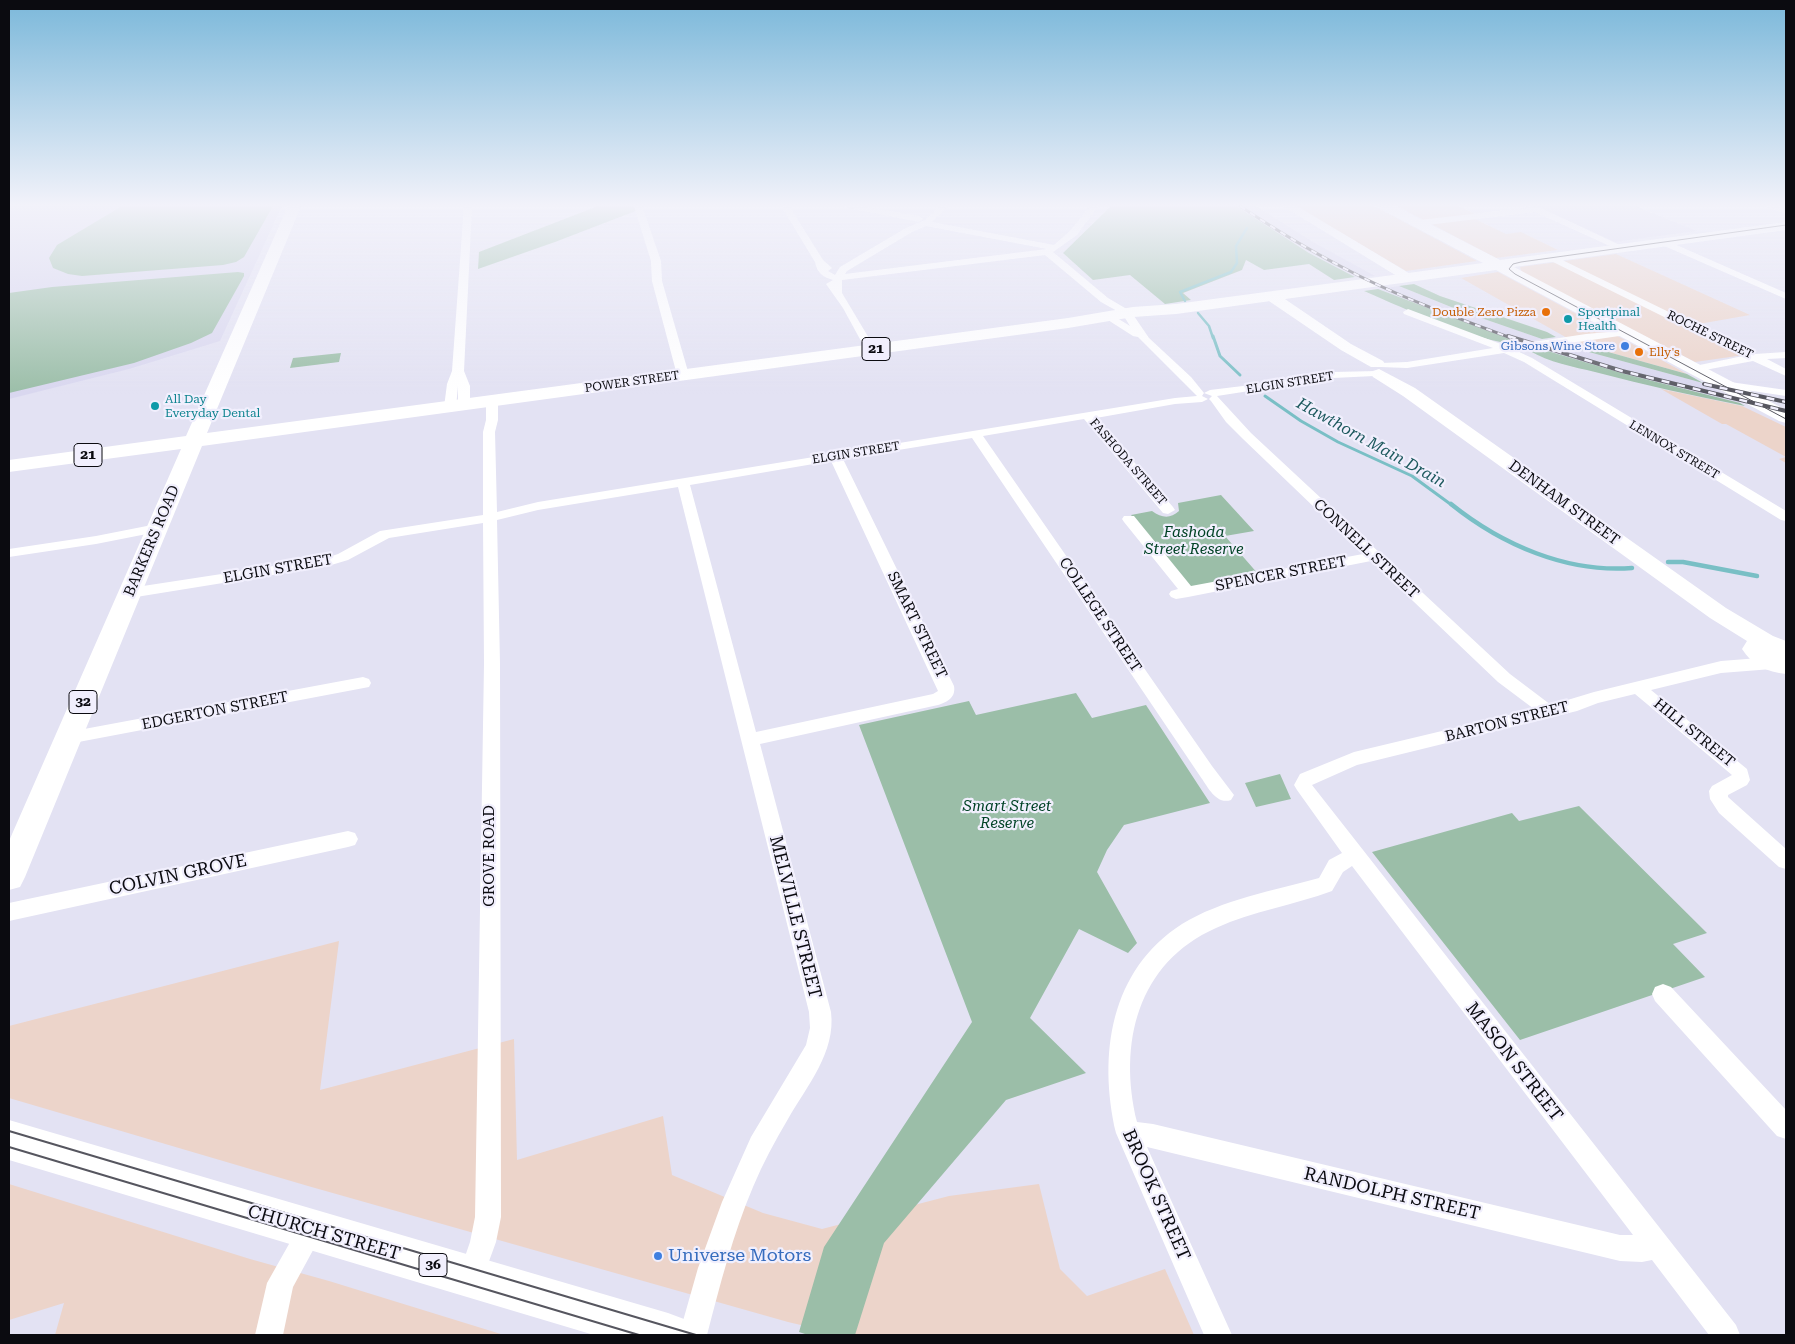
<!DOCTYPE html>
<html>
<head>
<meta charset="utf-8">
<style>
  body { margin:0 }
  #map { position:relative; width:1795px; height:1344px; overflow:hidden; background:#e3e2f3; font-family:"Roboto Serif",serif }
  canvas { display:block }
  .frame { position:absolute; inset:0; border:10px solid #0b0b10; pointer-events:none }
</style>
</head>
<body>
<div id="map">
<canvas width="1795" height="1344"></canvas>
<div class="frame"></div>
</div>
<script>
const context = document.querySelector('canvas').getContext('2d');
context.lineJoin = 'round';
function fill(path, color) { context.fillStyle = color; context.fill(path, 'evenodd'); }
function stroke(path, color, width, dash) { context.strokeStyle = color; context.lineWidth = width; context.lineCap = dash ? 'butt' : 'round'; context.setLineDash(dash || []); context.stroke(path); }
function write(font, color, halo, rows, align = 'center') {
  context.font = font + ' "Roboto Serif",serif'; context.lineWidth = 4.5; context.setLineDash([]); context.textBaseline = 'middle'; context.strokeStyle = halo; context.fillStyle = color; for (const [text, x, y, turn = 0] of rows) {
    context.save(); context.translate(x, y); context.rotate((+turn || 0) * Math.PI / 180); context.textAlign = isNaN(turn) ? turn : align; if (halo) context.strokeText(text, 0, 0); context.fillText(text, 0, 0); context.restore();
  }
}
fill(new Path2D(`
  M 1295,206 L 1374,206 L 1477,261 L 1406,271 Z
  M 1397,206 L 1459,206 L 1477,215 L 1469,216 L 1506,234 L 1521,232 L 1558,250 L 1496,258 Z
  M 1616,254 L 1750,315 L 1693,325 L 1751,354 L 1695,362 L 1522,273 L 1520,267 Z
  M 1498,272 L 1625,340 L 1687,374 L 1576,343 L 1461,278 Z
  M 1661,389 L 1742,406 L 1786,427 L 1786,463 L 1779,459 L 1786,457 L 1726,424 L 1722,424 Z
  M 339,941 L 320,1090 L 514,1039 L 517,1160 L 663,1116 L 672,1175 L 763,1213 L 822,1229 L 949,1196 L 1039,1184 L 1060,1269 L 1087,1296 L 1165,1269 L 1194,1335 L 843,1335 L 788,1322 L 308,1186 L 9,1098 L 9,1026 Z
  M 9,1184 L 250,1259 L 329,1281 L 504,1335 L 55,1335 L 64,1303 L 9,1320 Z`), '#ecd4ca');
fill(new Path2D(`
  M 9,206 L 282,206 L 220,341 L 129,369 L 9,399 Z
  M 1236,206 L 1256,206 L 1313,242 L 1375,276 L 1355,277 L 1309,253 Z
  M 1535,206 L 1635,206 L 1697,231 L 1615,242 Z
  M 1399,286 L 1461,311 L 1542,339 L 1520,343 L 1378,289 Z
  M 1563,345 L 1703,383 L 1740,403 L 1625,374 L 1541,349 Z`), '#d9d7ef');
fill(new Path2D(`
  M 122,206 L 273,206 L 244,257 L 236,262 L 223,265 L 82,276 L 68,274 L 53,268 L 49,258 L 57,245 Z
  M 598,206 L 643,206 L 633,212 L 555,242 L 478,269 L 479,252 Z
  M 1111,206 L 1236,206 L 1309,253 L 1355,277 L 1334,280 L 1309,264 L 1264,270 L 1246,260 L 1242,270 L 1183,293 L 1191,300 L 1165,304 L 1130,275 L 1093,280 L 1063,253 Z
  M 238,272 L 244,273 L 244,276 L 212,333 L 191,343 L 134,363 L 9,393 L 9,293 L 52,287 Z
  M 1414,284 L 1440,296 L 1547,332 L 1556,337 L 1542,339 L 1461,311 L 1399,286 Z
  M 1378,289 L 1520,343 C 1490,348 1396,305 1364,291 Z
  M 1576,343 L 1687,374 L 1703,383 L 1563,345 Z
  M 1541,349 L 1625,374 L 1740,403 L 1745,406 C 1694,396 1645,385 1595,372 C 1574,367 1548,362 1530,351 Z
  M 341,353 L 339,362 L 290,368 L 293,358 Z
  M 1221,495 L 1254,531 L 1225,536 L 1259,575 L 1190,588 L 1131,515 L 1152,511 C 1162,518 1170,519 1179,511 L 1178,503 Z
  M 1076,693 L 1092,718 L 1146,705 L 1210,803 L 1124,825 L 1107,850 L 1097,872 L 1137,943 L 1128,953 L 1079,929 L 1030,1018 L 1086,1073 L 1006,1100 L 884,1243 L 855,1335 L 808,1335 L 799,1332 L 824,1247 L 972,1022 L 859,725 L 969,701 L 976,715 Z
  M 1280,774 L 1291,799 L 1256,807 L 1245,783 Z
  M 1579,806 L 1707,933 L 1673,944 L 1705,977 L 1520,1040 L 1372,852 L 1512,813 L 1519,821 Z`), '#9bbea8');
stroke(new Path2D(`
  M 1185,301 L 1180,292 L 1231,272 L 1237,263 L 1236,246 L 1247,228
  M 1198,313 L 1209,326 L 1213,338`), '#79bfc5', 2.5);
stroke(new Path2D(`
  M 1213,336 L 1220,356 L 1240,375
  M 1265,396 L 1301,421 L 1338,442 L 1412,476 L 1453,506`), '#79bfc5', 3);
stroke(new Path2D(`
  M 1451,504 C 1502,545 1567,573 1632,568
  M 1668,562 L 1683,562 L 1757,576`), '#79bfc5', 4.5);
fill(new Path2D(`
  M 464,206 L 472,206 L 464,371 L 470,386 L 470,405 L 464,408 L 458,405 L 458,386 L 456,407 L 450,410 L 444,407 L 447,384 L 452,371 Z
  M 634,206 L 642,206 L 661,261 L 662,281 L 689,375 L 687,377 L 683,378 L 677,375 L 652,281 L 651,261 Z
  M 784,206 L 792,206 L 791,209 L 823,260 L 832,268 L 828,271 L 835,275 L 840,267 L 906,228 L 925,220 L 940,206 L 948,206 L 932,222 L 1054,245 L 1070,231 L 1090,206 L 1098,206 L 1077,235 L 1053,252 L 1108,298 L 1130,311 L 1130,315 L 1134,316 L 1149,338 L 1191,377 L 1204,393 L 1210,390 L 1251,385 L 1333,372 L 1378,371 L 1380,373 L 1374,376 L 1333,378 L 1217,396 L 1251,433 L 1510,674 L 1551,705 L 1594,692 L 1721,661 L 1772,657 L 1778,659 L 1780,663 L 1778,667 L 1772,669 L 1721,673 L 1651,690 L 1747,769 L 1750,780 L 1747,785 L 1728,795 L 1728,797 L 1786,849 L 1786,869 L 1779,867 L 1719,813 L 1710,799 L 1709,791 L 1712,786 L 1732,775 L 1635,694 L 1598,703 L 1577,711 L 1357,765 L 1312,785 L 1736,1325 L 1740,1335 L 1709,1335 L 1652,1260 L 1642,1262 L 1620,1261 L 1147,1147 L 1232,1335 L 1204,1335 L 1116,1133 C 1098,1055 1110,970 1182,924 C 1221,900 1275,890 1319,878 L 1329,860 L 1342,853 L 1297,790 L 1294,785 L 1300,774 L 1354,752 L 1534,709 L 1498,682 L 1371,561 L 1188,597 L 1176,599 L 1171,597 L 1169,594 L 1171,591 L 1178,589 L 1124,522 L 1122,519 L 1124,516 L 1134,516 L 1191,586 L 1363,554 L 1243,439 L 1226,422 L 1211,401 L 1209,399 L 1212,396 L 1204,393 L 1202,396 L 1208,399 L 1202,402 L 1175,404 L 1096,418 L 1173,507 L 1175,510 L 1168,514 L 1163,513 L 1084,419 L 983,436 L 1212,766 L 1234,795 L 1231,800 C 1216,805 1208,787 1200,776 L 972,438 L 843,459 L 954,686 C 956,697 948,702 938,705 L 760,744 L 831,1012 C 836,1052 807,1086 788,1119 C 775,1141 763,1163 753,1187 C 733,1234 720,1285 707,1335 L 679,1335 L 698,1268 L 722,1202 L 751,1137 L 806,1045 L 810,1028 L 809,1012 L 678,487 L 538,510 L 497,520 L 500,664 L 501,1217 L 496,1242 L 480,1286 L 471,1290 L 462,1286 L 458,1277 L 470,1242 L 475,1217 L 484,664 L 483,523 L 389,538 L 348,560 L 328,566 L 130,598 L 125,596 L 123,593 L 125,590 L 130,588 L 326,558 L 338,554 L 380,531 L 483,515 L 483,432 L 486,420 L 486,401 L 492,398 L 498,401 L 498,420 L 495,432 L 497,512 L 538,502 L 1175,398 L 1197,396 L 1138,337 L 1133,336 L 1108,320 L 1109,318 L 1117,318 L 1130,326 L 1125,318 L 1126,316 L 1101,302 L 1045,255 L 842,280 L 842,293 L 876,350 L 875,352 L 867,352 L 843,308 L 826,284 L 833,280 C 823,277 817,273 815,262 L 783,209 ZM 926,226 L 1047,249 L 845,274 L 847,271 L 912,232 ZM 831,461 L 938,691 L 933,694 L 756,732 L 690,485 ZM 1352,866 L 1633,1235 L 1620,1235 L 1153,1124 L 1137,1122 C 1118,1044 1137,963 1216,928 C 1253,911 1294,905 1332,891 L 1343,872 Z
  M 845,206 L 860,206 L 919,216 L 923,219 L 919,222 L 849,208 Z
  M 1525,206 L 1539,207 L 1628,249 L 1627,251 L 1621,251 L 1535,212 L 1419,226 L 1415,223 L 1419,220 L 1526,208 Z
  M 1766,206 L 1777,206 L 1786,209 L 1786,214 Z
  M 1665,240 L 1786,293 L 1786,299 L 1662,245 L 1662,241 Z
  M 1552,255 L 1755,354 L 1786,352 L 1786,358 L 1767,359 L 1786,369 L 1786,376 L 1753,361 L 1694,372 L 1690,371 L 1688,369 L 1690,367 L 1743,356 L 1549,260 L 1549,256 Z
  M 1408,309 L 1506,346 L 1586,334 L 1630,330 L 1631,332 L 1626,335 L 1517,351 L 1532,358 L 1786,511 L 1786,521 L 1781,520 L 1524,362 L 1504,353 L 1407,368 L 1381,367 L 1380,365 L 1381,363 L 1407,362 L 1493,348 L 1404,314 L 1403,312 Z
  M 1723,381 L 1786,390 L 1786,396 L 1719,386 L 1717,384 L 1719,382 Z
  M 157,524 L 162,525 L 164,528 L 162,531 L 96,544 L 9,557 L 9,549 L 96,536 Z
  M 363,677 L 369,679 L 371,683 L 369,687 L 68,744 L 62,743 L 59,738 L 62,733 L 68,732 Z
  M 348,831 L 355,833 L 358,839 L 355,845 L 348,847 L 9,921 L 9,903 Z
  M 1663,984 L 1671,987 L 1786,1110 L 1786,1139 L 1777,1136 L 1655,1001 L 1652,994 L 1655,987 Z
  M 311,1217 L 320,1221 L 324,1230 L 293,1287 L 283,1335 L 255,1335 L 267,1283 L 302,1221 Z`), '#fff');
fill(new Path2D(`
  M 1283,206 L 1297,206 L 1417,278 L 1415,281 L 1405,281 Z
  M 1271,292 L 1276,293 L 1351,344 L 1383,361 L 1385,364 L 1383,367 L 1371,367 L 1341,350 L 1266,299 L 1264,296 L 1266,293 Z
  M 1379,369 L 1415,388 L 1726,608 L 1773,636 L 1786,641 L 1786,674 C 1767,672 1752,665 1742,649 L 1747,641 L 1710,618 L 1403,396 L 1373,377 L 1371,374 L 1373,371 Z`), '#fff');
fill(new Path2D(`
  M 288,206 L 301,206 L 207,433 L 1068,318 L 1133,307 L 1176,304 L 1483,263 L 1381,209 L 1380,206 L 1395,206 L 1500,260 L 1786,222 L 1786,230 L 1514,267 L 1786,410 L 1786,423 L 1779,421 L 1496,270 L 1176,314 L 1133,317 L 1068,328 L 202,446 L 25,877 L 20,887 L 9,890 L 9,841 L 181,449 L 9,472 L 9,460 L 186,436 Z
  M 9,1120 L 668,1313 L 684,1319 L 690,1335 L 594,1335 L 9,1160 Z`), '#fff');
stroke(new Path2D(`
  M 1786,225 L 1521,262 L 1513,264 L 1509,269 L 1515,274 L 1786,419`), '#56565f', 1);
stroke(new Path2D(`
  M 9,1131 L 696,1335
  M 9,1147 L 639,1335`), '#56565f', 2);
const railFar1 = new Path2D(`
  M 1240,206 C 1273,228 1307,249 1342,267 C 1396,296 1454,317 1511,338`);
const rail = new Path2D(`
  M 1508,336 L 1622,371 L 1786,411
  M 1704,384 L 1786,402`);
stroke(railFar1, '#56565f', 3);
stroke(rail, '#56565f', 4);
stroke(railFar1, '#f1effd', 2, [6]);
stroke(rail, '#f1effd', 2.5, [8]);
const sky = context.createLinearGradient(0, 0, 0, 394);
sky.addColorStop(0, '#7bb8da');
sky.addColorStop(0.52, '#f2f2fa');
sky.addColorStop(1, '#f2f2fa00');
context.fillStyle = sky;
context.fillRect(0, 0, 1795, 394);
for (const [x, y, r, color] of [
  [1546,312,5,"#e8710a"],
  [1568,319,5,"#0f9aa8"],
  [1625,346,5,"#3f7fe0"],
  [1639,352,5,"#e8710a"],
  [155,406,5,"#0f9aa8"],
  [658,1256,5,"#3f7fe0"]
]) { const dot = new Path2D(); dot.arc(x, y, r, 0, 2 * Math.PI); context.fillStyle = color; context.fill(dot); stroke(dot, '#f1effd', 2); }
write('12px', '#c56008', '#f1effd', [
  ["Double Zero Pizza",1536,312],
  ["Elly's",1649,352,"left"]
], 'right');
write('12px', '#0d838f', '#f1effd', [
  ["Sportpinal",1578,312],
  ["Health",1578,326],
  ["All Day",165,399],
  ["Everyday Dental",165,413]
], 'left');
write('12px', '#0b0b10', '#f1effd', [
  ["ROCHE STREET",1710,335,26],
  ["POWER STREET",632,382,-8],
  ["ELGIN STREET",1290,383,-9],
  ["LENNOX STREET",1674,450,31],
  ["ELGIN STREET",856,453,-9],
  ["FASHODA STREET",1128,462,49]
]);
write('12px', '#366cbe', '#f1effd', [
  ["Gibsons Wine Store",1615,346]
], 'right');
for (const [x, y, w] of [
  [876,349,28],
  [88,455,28],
  [83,702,28],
  [433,1265,28]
]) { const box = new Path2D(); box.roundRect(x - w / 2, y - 11.5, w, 23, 4); context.fillStyle = '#f1effd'; context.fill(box); stroke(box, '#0b0b10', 1); }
write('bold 14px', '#0b0b10', null, [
  ["21",876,349],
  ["21",88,455],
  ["32",83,702],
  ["36",433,1265]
]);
write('15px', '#0b0b10', '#f1effd', [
  ["DENHAM STREET",1564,503,36],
  ["BARKERS ROAD",152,541,-67],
  ["CONNELL STREET",1366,549,43],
  ["ELGIN STREET",278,569,-10],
  ["SPENCER STREET",1281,574,-11],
  ["COLLEGE STREET",1100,615,56],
  ["SMART STREET",917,625,64],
  ["EDGERTON STREET",215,711,-11],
  ["BARTON STREET",1507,722,-14],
  ["HILL STREET",1694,733,39],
  ["GROVE ROAD",490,856,-90]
]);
write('italic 15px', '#004225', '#f1effd', [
  ["Fashoda",1194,533],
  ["Street Reserve",1194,550],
  ["Smart Street",1007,807],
  ["Reserve",1007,824]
]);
write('italic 16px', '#1d595e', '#f1effd', [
  ["Hawthorn Main Drain",1371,443,29]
]);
write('18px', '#0b0b10', '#f1effd', [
  ["COLVIN GROVE",178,875,-12],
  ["MELVILLE STREET",795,917,76],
  ["MASON STREET",1514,1062,52],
  ["RANDOLPH STREET",1392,1194,13],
  ["BROOK STREET",1156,1195,66],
  ["CHURCH STREET",324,1233,16]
]);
write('18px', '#366cbe', '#f1effd', [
  ["Universe Motors",668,1256]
], 'left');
</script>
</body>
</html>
